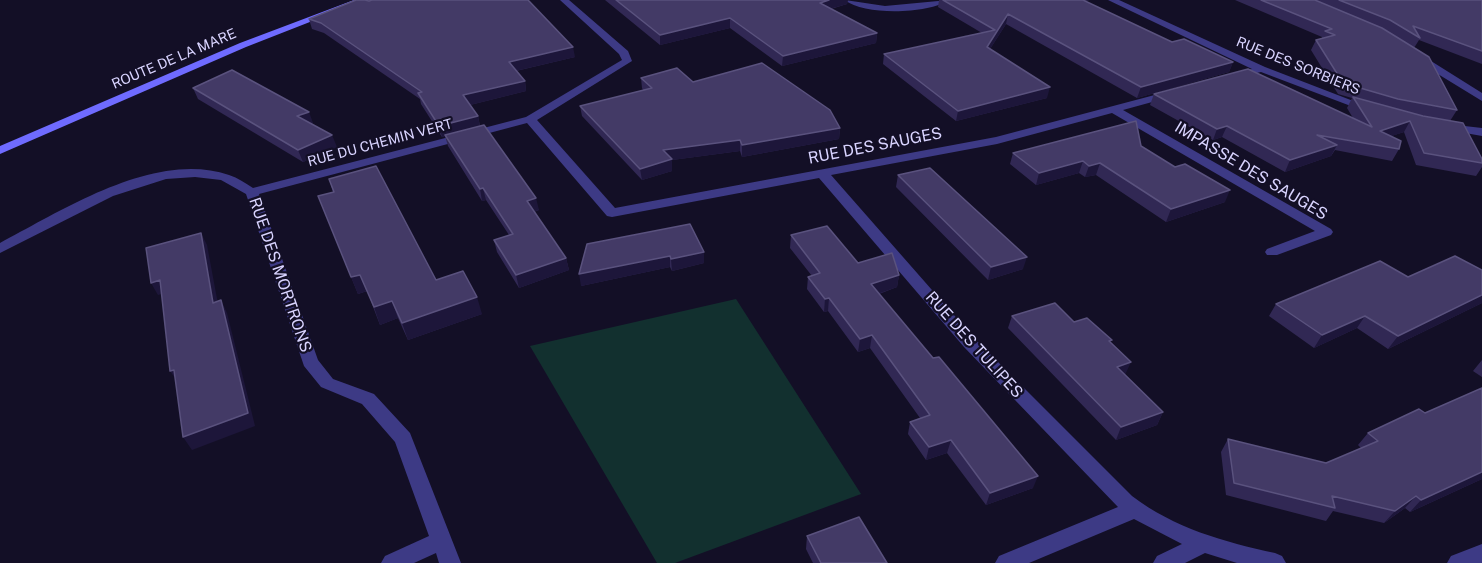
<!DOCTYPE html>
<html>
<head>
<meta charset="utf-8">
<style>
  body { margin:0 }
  canvas { display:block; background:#130f26 }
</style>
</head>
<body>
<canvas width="1482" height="563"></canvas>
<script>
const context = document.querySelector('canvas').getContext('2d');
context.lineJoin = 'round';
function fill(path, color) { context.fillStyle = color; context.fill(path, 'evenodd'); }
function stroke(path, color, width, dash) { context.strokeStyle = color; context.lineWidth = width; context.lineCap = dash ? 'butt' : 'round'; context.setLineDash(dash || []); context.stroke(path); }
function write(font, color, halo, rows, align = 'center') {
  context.font = font + ' "Public Sans",sans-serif'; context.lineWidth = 4.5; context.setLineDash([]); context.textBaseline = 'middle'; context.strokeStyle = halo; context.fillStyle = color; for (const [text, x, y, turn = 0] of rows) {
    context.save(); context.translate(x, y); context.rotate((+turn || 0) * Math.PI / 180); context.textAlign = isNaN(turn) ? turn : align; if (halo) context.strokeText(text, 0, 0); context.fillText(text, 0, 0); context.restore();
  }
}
fill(new Path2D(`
  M 736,299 L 861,494 L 675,563 L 657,563 L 530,346 Z`), '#12302f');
fill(new Path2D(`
  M 560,0 L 569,0 L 628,51 L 632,61 L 537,120 L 615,208 L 996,137 L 1166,92 L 1174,92 L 1174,96 L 1123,110 L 1331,229 L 1333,232 L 1331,235 L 1277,255 L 1267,255 L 1265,252 L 1267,249 L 1315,231 L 1112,113 L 997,144 L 831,175 L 975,339 L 1132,496 C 1174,528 1224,542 1275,553 L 1282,556 L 1286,563 L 1237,563 L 1205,553 L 1185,563 L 1153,563 L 1157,556 L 1182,544 L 1134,519 L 1029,563 L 995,563 L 999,556 L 1118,507 L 964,347 L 819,178 L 612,217 L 607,216 L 527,123 L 259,194 L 318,360 L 333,379 L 374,394 L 410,433 L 461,563 L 439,563 L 436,553 L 414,563 L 381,563 L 385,556 L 429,536 L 395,442 L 362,404 L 321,387 L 304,366 L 246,194 L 221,180 L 195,177 L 166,179 L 113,196 L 0,253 L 0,243 C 63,210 155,150 229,175 C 238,178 245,183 253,188 L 526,117 L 622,60 L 619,54 Z
  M 845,0 L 885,6 L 949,0 C 929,14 864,16 845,0 Z
  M 1108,0 L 1119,0 L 1265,67 L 1374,109 L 1372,111 L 1364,111 L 1261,72 L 1230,79 L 1230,75 L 1252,69 Z
  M 1415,56 L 1423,56 L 1482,93 L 1482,101 L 1415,60 Z
  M 1447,124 L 1482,128 L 1482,136 L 1443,129 L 1443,125 Z
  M 1482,544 L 1482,563 L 1447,563 L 1451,556 Z`), '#3d3a85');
fill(new Path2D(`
  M 354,0 L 366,0 L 246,47 L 0,154 L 0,146 L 240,43 Z`), '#6f6bff');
fill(new Path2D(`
  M 605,0 L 848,0 L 847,4 L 831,9 L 877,33 L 876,43 L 782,66 L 730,28 L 660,45 Z
  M 939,0 L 1090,0 L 1085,1 L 1172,42 L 1233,62 L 1229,72 L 1137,98 L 1006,24 L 990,49 L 1047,98 L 956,121 L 883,64 L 884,54 L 982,33 L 938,7 Z
  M 1235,0 L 1482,0 L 1482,64 L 1419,40 L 1414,48 L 1457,110 L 1450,121 L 1482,159 L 1482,167 L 1476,176 L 1416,165 L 1404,132 L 1391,136 L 1399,149 L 1392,161 L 1335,150 L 1331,156 L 1285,172 L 1222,137 L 1213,140 L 1150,105 L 1154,94 L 1353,118 L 1347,108 L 1352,98 L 1338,94 L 1311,50 L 1316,40 L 1322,39 L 1322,37 Z
  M 309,19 L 575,57 L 516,71 L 525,81 L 526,91 L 470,105 L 478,116 L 480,126 L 539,210 L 534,212 L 566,258 L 569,270 L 519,288 L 497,252 L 494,240 L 509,235 L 486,200 L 482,201 L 448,146 L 445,136 L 442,137 L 421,104 L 420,99 L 324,33 L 312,29 Z
  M 641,78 L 693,82 L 840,128 L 839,139 L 742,157 L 740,151 L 672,160 L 672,171 L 642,180 L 582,116 L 580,106 L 643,90 L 642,88 Z
  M 193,88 L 313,123 L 311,124 L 337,147 L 303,162 L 198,99 Z
  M 1141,146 L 1225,202 L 1166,222 L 1096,175 L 1085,177 L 1079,173 L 1036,185 L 1010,164 L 1013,153 Z
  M 898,175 L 1023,269 L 988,280 L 896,187 Z
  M 329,179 L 436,280 L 482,314 L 408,340 L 398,318 L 380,325 L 367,291 L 358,294 L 318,196 L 333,192 Z
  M 791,235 L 858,263 L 899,275 L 897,287 L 879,294 L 1033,488 L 986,505 L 947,453 L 926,460 L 908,434 L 910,422 L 920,418 L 870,348 L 858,352 L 828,311 L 824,312 L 807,289 L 808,277 L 812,276 L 790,248 Z
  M 587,244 L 704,252 L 704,263 L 672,271 L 670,267 L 581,286 Z
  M 1482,270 L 1482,303 L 1388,349 L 1357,328 L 1314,348 L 1269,316 L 1276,304 L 1408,277 Z
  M 1012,316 L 1074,322 L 1111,343 L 1125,375 L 1163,412 L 1157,425 L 1116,440 L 1008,328 Z
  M 1482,360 L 1482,377 L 1473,371 Z
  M 1482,388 L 1482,479 L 1410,512 L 1405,508 L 1384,523 L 1333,511 L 1326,521 L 1226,495 L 1221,452 L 1228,439 L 1326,463 L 1361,448 L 1358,445 L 1368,433 L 1425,413 Z
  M 807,536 L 887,563 L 813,563 L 806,549 Z`), '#312854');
fill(new Path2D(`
  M 829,0 L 848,0 L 847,4 L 819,12 L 820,3 Z
  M 1008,14 L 1006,24 L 985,57 L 987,47 Z
  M 730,18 L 730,28 L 660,45 L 660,35 Z
  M 877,33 L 876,43 L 782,66 L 783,56 Z
  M 573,47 L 575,57 L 511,72 L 509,62 Z
  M 1233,62 L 1229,72 L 1137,98 L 1141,87 Z
  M 525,81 L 526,91 L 466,106 L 463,95 Z
  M 1050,87 L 1047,98 L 956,121 L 958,111 Z
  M 309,112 L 313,123 L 302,127 L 297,116 Z
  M 478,116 L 480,127 L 442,137 L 439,126 Z
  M 1410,121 L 1404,132 L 1374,142 L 1380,131 Z
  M 1227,126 L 1222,137 L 1213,140 L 1217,129 Z
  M 840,128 L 839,139 L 742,157 L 742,145 Z
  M 332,135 L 337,147 L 303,162 L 298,150 Z
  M 740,140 L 740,151 L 672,160 L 672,171 L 642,180 L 640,169 L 663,150 Z
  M 1337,145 L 1331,156 L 1285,172 L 1290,160 Z
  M 1083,161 L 1079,173 L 1036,185 L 1039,173 Z
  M 1100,163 L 1096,175 L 1085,177 L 1089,166 Z
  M 483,188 L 486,200 L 482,201 L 480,189 Z
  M 1230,190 L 1225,202 L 1166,222 L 1171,209 Z
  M 536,198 L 539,210 L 529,213 L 527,201 Z
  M 201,233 L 207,245 L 220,315 L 213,303 Z
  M 704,252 L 704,263 L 672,271 L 671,259 Z
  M 670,256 L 670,267 L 581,286 L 579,274 Z
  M 1027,257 L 1023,269 L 988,280 L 991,267 Z
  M 566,258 L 569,270 L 519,288 L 516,275 Z
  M 360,275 L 367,291 L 358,294 L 351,277 Z
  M 899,275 L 897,287 L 869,297 L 871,284 Z
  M 160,280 L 168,292 L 158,295 L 151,283 Z
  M 1482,295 L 1482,303 L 1388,349 L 1398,336 Z
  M 477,297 L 482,314 L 408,340 L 402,323 Z
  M 829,298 L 828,311 L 824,312 L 825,299 Z
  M 221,300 L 227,313 L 255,426 L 192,450 L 183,437 Z
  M 392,301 L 398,318 L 380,325 L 374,307 Z
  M 1365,316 L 1357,328 L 1314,348 L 1322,335 Z
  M 872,335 L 870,348 L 858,352 L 860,339 Z
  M 1131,362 L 1125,375 L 1117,367 Z
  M 174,370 L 179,384 L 170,371 Z
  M 1163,412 L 1157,425 L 1116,440 L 1121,427 Z
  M 951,440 L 947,453 L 926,460 L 929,447 Z
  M 1482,472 L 1482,479 L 1410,512 L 1421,500 Z
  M 1038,476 L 1033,488 L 986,505 L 990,493 Z
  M 1416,496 L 1405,508 L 1384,523 L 1395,511 Z`), '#1d163a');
const building = new Path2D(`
  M 356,0 L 365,0 L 369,1 L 372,0 L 528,0 L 573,47 L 509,62 L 525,81 L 463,95 L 478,116 L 439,126 L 418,93 L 422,92 L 321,23 L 309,19 Z
  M 616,0 L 829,0 L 820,3 L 877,33 L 783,56 L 730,18 L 660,35 Z
  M 943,0 L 1083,0 L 1172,42 L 1184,39 L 1233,62 L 1141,87 L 1008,14 L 987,47 L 1050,87 L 958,111 L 884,54 L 995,30 Z
  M 1261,0 L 1315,0 L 1382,28 L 1429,57 L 1457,110 L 1398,99 L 1343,83 L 1316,40 L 1335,35 L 1325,31 L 1332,29 Z
  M 1339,0 L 1482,0 L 1482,51 L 1413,26 L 1420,38 L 1390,20 Z
  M 762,63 L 830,110 L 840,128 L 742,145 L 740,140 L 663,150 L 672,159 L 640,169 L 580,106 L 652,88 L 641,78 L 677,68 L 693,82 Z
  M 1248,69 L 1372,127 L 1353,97 L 1423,116 L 1463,123 L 1482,159 L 1482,163 L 1424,153 L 1410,121 L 1380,131 L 1401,141 L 1399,149 L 1317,135 L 1337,145 L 1290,160 L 1227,126 L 1217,129 L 1154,94 Z
  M 232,70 L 309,112 L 297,116 L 332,135 L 298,150 L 193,88 Z
  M 1136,121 L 1141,146 L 1175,167 L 1185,164 L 1230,190 L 1171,209 L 1100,163 L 1089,166 L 1083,161 L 1039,173 L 1013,153 Z
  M 484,125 L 536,198 L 527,201 L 566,258 L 516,275 L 494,240 L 513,234 L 483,188 L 480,189 L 445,135 Z
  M 376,166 L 436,280 L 463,271 L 477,297 L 402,323 L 392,301 L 374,307 L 360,275 L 351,277 L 318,196 L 334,192 L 329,179 Z
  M 930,168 L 1027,257 L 991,267 L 898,175 Z
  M 690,224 L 704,252 L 671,259 L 670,256 L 579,274 L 587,244 Z
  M 827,226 L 858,263 L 892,253 L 899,275 L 871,284 L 933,358 L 939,357 L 1038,476 L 990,493 L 951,440 L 929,447 L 910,422 L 930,415 L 872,335 L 860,339 L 829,298 L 825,299 L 808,277 L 820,273 L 791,235 Z
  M 201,233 L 213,303 L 221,300 L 248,413 L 183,437 L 174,370 L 170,371 L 160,280 L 151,283 L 146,248 Z
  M 1455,256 L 1482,270 L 1482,295 L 1398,336 L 1365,316 L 1322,335 L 1276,304 L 1380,261 L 1408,277 Z
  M 1055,303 L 1074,322 L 1087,318 L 1112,340 L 1109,341 L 1131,362 L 1117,367 L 1163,412 L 1121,427 L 1012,316 Z
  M 1482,388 L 1482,472 L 1421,500 L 1416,496 L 1395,511 L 1332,496 L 1335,508 L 1234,483 L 1228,439 L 1326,463 L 1378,441 L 1368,433 L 1419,409 L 1425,413 Z
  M 859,517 L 887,563 L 821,563 L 807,536 Z`);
fill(building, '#433a66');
stroke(building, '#5a527e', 1.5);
write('14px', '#d9d4ff', '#130f26', [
  ["ROUTE DE LA MARE",174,59,-23],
  ["RUE DES SORBIERS",1298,66,22],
  ["RUE DU CHEMIN VERT",380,143,-15]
]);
write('16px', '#d9d4ff', '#130f26', [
  ["RUE DES SAUGES",875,146,-11],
  ["IMPASSE DES SAUGES",1251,171,31],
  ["RUE DES MORTRONS",280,275,71],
  ["RUE DES TULIPES",974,345,48]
]);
</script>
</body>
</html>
